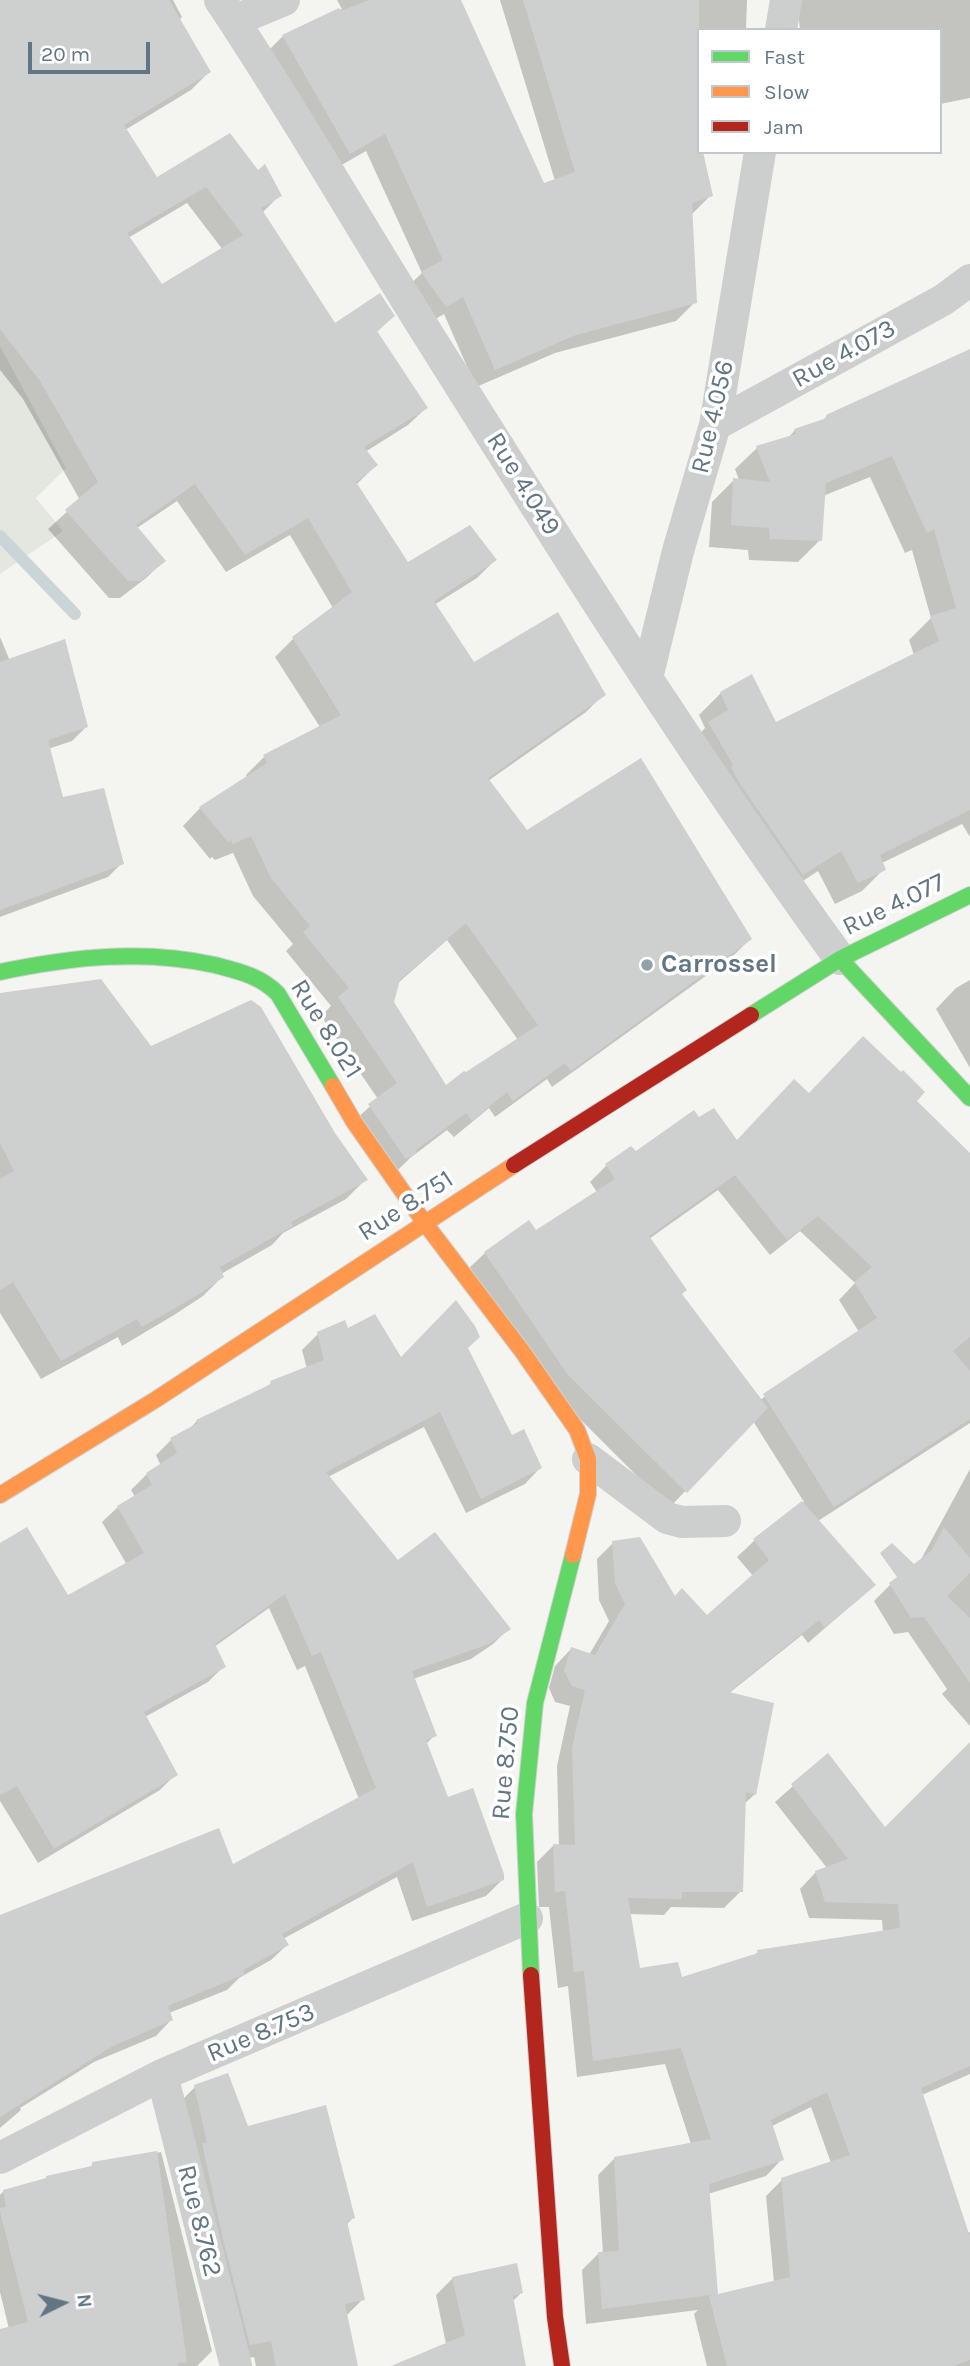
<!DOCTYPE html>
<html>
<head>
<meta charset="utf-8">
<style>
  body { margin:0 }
  #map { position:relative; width:970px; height:2366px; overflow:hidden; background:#f4f4f1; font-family:Karla,sans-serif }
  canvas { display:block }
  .legend { position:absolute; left:697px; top:28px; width:245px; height:126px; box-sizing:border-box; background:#fff; border:2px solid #c0c8cd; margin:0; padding:9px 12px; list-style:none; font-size:21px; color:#627583 }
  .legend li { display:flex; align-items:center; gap:14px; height:35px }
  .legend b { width:35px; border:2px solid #c0c8cd }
  .north { position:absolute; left:28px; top:2268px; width:70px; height:70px; -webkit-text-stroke:5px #fff; paint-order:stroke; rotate:84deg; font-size:19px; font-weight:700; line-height:28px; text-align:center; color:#627583 }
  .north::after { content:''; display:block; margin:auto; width:24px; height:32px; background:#627583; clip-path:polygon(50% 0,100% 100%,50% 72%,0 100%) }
  .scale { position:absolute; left:28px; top:42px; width:122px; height:32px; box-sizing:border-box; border:4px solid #627583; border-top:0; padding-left:9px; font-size:21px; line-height:24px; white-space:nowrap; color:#627583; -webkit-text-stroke:5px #fff; paint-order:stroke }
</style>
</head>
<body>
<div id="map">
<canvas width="970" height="2366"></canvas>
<ul class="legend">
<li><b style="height:9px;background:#63d668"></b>Fast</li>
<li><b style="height:9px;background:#ff974d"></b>Slow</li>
<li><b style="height:9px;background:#b3261e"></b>Jam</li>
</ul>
<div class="north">N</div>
<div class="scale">20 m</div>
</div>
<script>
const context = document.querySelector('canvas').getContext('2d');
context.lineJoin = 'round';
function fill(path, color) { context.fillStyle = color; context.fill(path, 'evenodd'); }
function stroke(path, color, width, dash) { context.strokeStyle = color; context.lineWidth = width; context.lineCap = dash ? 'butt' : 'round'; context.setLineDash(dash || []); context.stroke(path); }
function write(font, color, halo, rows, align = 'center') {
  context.font = font + ' Karla,sans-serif'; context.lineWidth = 7; context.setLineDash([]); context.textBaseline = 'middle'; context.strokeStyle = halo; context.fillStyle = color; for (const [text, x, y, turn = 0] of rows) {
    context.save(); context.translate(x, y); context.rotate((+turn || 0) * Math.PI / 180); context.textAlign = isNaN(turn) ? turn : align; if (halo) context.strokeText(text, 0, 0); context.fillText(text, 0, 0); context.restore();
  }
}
fill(new Path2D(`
  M 0,346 L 66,468 L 36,498 L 63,531 L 0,574 Z`), '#e3e7df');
fill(new Path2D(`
  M 0,0 L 173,0 L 182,17 L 179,20 L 209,72 L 191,90 L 125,130 L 157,179 L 258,173 L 280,195 L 262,213 L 334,326 L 393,316 L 376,333 L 426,408 L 408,425 L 365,452 L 376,465 L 356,485 L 408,565 L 495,560 L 477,578 L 434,605 L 473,665 L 604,694 L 586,712 L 488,781 L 527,833 L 750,939 L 732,957 L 552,1087 L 547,1079 L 495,1117 L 489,1108 L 454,1137 L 447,1130 L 410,1158 L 397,1171 L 352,1123 L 378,1099 L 321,1016 L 331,1006 L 286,951 L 293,944 L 253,896 L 233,853 L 215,860 L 212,857 L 210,859 L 183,826 L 200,808 L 247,778 L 246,775 L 264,757 L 320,727 L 275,657 L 293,639 L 333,608 L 290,535 L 226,572 L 177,501 L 137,528 L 164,561 L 146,578 L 120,598 L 109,598 L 48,529 L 80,500 L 23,399 L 0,370 ZM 187,203 L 223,250 L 161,286 L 128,238 ZM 447,940 L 518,1040 L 446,1088 L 392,1002 L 398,983 Z
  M 337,0 L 459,0 L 543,186 L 555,181 L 500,0 L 747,0 L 746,30 L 699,30 L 699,152 L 711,195 L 692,214 L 695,302 L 676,321 L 555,353 L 476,387 L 444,314 L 427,324 L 403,291 L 422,273 L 366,151 L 331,171 L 265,54 L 283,36 L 342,9 Z
  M 797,0 L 970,0 L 970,98 L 940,104 L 940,30 L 800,30 Z
  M 970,351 L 970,837 L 962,824 L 882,863 L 884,869 L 862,891 L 835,904 L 818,871 L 780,896 L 688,746 L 705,728 L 699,715 L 721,693 L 775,724 L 914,655 L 909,640 L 931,618 L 912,550 L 905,553 L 870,477 L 823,496 L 820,540 L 798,562 L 749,560 L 748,550 L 709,547 L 712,502 L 734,480 L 739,480 L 735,469 L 757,448 L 788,438 L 795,430 L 822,421 L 827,416 Z
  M 0,637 L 10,661 L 86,727 L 72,741 L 48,749 L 62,799 L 122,863 L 108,877 L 0,917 Z
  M 970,980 L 970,1068 L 936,1009 L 956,988 Z
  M 0,995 L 150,1048 L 334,1134 L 365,1180 L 346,1199 L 283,1233 L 272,1245 L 221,1274 L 222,1277 L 203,1296 L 174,1315 L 122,1346 L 118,1337 L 41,1379 L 0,1313 Z
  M 808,1095 L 914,1101 L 970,1154 L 970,1423 L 818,1521 L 874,1585 L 808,1643 L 802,1635 L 728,1694 L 755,1794 L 744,1804 L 741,1891 L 724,1908 L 671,1907 L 664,1915 L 629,1914 L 638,1970 L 681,1979 L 753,1956 L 758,1952 L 883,1933 L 882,1920 L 809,1918 L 800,1889 L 816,1872 L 827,1868 L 775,1802 L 828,1755 L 885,1830 L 970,1744 L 970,2074 L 922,2095 L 967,2233 L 970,2232 L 970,2366 L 707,2366 L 694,2314 L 698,2310 L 586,2324 L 582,2270 L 598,2254 L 603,2254 L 598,2175 L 615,2158 L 691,2144 L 665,2064 L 577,2077 L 568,1986 L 558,1988 L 549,1907 L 539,1907 L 537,1862 L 553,1846 L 559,1846 L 557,1766 L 570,1706 L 555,1702 L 549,1688 L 555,1666 L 571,1649 L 589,1655 L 609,1621 L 599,1600 L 597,1559 L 613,1543 L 674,1598 L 707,1617 L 753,1576 L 737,1557 L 754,1541 L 804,1502 L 753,1421 L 669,1508 L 552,1391 L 468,1269 L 485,1253 L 536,1232 L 597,1192 L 590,1182 L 606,1166 L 636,1154 L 699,1120 L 736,1142 ZM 718,1190 L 770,1255 L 800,1231 L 855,1283 L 839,1300 L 859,1332 L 760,1400 L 680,1294 L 649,1239 ZM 811,2107 L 831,2163 L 782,2180 L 766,2196 L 774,2283 L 716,2296 L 708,2194 L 766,2176 L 782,2159 L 772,2126 Z
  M 347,1330 L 401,1359 L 466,1348 L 512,1437 L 540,1468 L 525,1484 L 466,1513 L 424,1427 L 328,1477 L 398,1562 L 508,1629 L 493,1644 L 471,1659 L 413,1679 L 435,1735 L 426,1744 L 447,1799 L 502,1880 L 486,1896 L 412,1921 L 397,1877 L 283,1939 L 287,1945 L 271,1960 L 239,1978 L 227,1990 L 169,2013 L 171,2020 L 156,2036 L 94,2062 L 20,2108 L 21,2110 L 0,2128 L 0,1917 L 232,1866 L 359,1799 L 305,1666 L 297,1670 L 269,1608 L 214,1647 L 224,1666 L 208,1682 L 145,1717 L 176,1774 L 160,1790 L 38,1863 L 0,1801 L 0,1545 L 68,1597 L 127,1565 L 102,1522 L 118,1507 L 135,1497 L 131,1490 L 147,1474 L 161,1466 L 156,1455 L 171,1440 L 188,1430 L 197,1421 L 264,1390 L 271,1383 L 307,1369 L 302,1350 L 318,1334 Z
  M 970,1469 L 970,1726 L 942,1694 L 947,1689 L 908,1632 L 894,1634 L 874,1601 L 890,1585 L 919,1563 Z
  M 195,2087 L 353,2218 L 346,2225 L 363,2299 L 346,2316 L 356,2366 L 256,2366 L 254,2357 L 233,2361 L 178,2104 Z
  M 161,2152 L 212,2351 L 197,2366 L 0,2366 L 0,2331 L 9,2329 L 0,2292 L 0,2195 L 4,2191 L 44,2180 L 47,2177 L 88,2169 L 93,2164 Z
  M 453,2278 L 521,2293 L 512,2302 L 524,2366 L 430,2366 L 446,2344 L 436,2295 Z`), '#0003');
stroke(new Path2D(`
  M 0,536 L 75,614`), '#cbd4d6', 12);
fill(new Path2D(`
  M 0,0 L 169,0 L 211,72 L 124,125 L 157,177 L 230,133 L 258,170 L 265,164 L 282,196 L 261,208 L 335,323 L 380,293 L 395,316 L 377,331 L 428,408 L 364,447 L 378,465 L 356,482 L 408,562 L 470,525 L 497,560 L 434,601 L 474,662 L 558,612 L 606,695 L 488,778 L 527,830 L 641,758 L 752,939 L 571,1071 L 565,1063 L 513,1101 L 507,1092 L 472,1121 L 466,1113 L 416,1150 L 417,1153 L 406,1159 L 368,1104 L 397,1083 L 338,997 L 349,988 L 303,932 L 310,926 L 271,878 L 251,836 L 233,844 L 231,840 L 228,842 L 199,807 L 267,763 L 263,755 L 341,715 L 292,637 L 352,592 L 308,518 L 245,555 L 195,484 L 136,525 L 166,561 L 140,581 L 128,581 L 65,510 L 98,482 L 40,381 L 0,329 ZM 206,187 L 243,235 L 162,284 L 127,233 ZM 466,923 L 538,1025 L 466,1072 L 464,1071 L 446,1085 L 394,1002 L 400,980 Z
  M 369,0 L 461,0 L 544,183 L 575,172 L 523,0 L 699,0 L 699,152 L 703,152 L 713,196 L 692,203 L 697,303 L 576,335 L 495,370 L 463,297 L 446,307 L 421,272 L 443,260 L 385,134 L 350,154 L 282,35 L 339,8 L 341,11 Z
  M 970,349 L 970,810 L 880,855 L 886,870 L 858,883 L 841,851 L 803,875 L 740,784 L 731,767 L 733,765 L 708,722 L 728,710 L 720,692 L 752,674 L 776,722 L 939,641 L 930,616 L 956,608 L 934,529 L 927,533 L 892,456 L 826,483 L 822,541 L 770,539 L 769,528 L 731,525 L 733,478 L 770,482 L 756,446 L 796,434 L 794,429 L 827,418 L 826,415 Z
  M 65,639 L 88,727 L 48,740 L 63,797 L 104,788 L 124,864 L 0,910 L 0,662 Z
  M 101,979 L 151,1046 L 251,1000 L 254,1002 L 261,1007 L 335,1133 L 368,1180 L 291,1222 L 293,1226 L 220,1267 L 224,1277 L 196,1296 L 142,1327 L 137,1319 L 61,1361 L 13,1282 L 0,1290 L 0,1179 L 14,1171 L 0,1143 L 0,993 Z
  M 863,1036 L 901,1072 L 903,1070 L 925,1092 L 917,1101 L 970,1153 L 970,1337 L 953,1351 L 970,1371 L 970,1419 L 834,1507 L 763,1394 L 877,1318 L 854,1282 L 872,1267 L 818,1216 L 787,1240 L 735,1175 L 649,1236 L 687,1290 L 682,1294 L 768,1408 L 687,1493 L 568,1375 L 484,1252 L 529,1220 L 536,1230 L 615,1179 L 605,1164 L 631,1146 L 636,1151 L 694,1110 L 699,1117 L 714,1108 L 737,1140 L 794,1079 L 809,1093 Z
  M 456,1300 L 475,1326 L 480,1337 L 468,1348 L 512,1435 L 524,1429 L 542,1468 L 481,1499 L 440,1412 L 326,1472 L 398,1560 L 435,1532 L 511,1629 L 489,1644 L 412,1671 L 437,1736 L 426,1740 L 448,1797 L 473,1788 L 504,1874 L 504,1880 L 427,1907 L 413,1862 L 282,1934 L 289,1945 L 243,1970 L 245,1974 L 168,2006 L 173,2020 L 111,2047 L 0,2117 L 0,1915 L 219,1828 L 233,1864 L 376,1788 L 321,1652 L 312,1656 L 285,1594 L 215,1644 L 226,1667 L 144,1712 L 178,1775 L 54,1849 L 17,1786 L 0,1795 L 0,1543 L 27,1527 L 68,1595 L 144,1553 L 117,1506 L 152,1485 L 146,1473 L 177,1453 L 170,1438 L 198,1423 L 196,1420 L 271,1384 L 270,1381 L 324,1360 L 317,1332 L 345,1320 L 348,1328 L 375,1314 L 401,1357 Z
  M 802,1501 L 876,1585 L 825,1628 L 819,1620 L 729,1692 L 774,1703 L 756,1795 L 746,1792 L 743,1892 L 682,1892 L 682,1899 L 628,1898 L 640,1968 L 678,1962 L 682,1977 L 758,1953 L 757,1950 L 900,1928 L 898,1904 L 825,1902 L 815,1871 L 848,1859 L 791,1784 L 828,1753 L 885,1827 L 970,1742 L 970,2066 L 921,2088 L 970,2237 L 970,2360 L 952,2366 L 727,2366 L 709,2296 L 718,2294 L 602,2309 L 598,2252 L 619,2251 L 614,2157 L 711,2139 L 681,2048 L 593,2061 L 584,1971 L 574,1972 L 565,1891 L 555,1892 L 553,1844 L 575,1845 L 572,1748 L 585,1690 L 572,1686 L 564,1671 L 571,1647 L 595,1655 L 625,1604 L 615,1583 L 612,1541 L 640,1537 L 675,1596 L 682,1588 L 707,1615 L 769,1560 L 753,1539 ZM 827,2092 L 850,2155 L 781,2178 L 790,2277 L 718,2294 L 709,2184 L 784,2160 L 771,2120 Z
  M 944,1527 L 970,1558 L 970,1573 L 947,1596 L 970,1618 L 970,1683 L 924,1617 L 911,1618 L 889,1583 L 897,1577 L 880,1553 L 892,1543 L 914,1564 L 931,1551 Z
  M 228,2073 L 248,2126 L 326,2105 L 355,2218 L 347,2221 L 365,2300 L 345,2304 L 358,2366 L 276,2366 L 271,2341 L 250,2345 L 223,2239 L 202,2143 L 207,2143 L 194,2085 Z
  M 157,2151 L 187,2362 L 178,2363 L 178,2366 L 0,2366 L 0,2329 L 28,2322 L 0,2211 L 0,2208 L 6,2207 L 3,2190 L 46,2178 L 46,2176 L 92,2166 L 92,2162 Z
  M 517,2263 L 523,2293 L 513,2296 L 526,2366 L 391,2366 L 465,2335 L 452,2277 Z`), '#cecfcf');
const fast = new Path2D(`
  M 840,959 L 970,1098
  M 0,972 C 71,957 143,949 215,965 C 238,971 261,976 278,994 L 333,1086
  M 751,1015 L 840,959 L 970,895
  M 531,1975 L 524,1814 L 535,1703 L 573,1555`);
const slow = new Path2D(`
  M 333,1086 L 354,1122 L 424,1222 L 522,1351 L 577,1430 L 588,1459 L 588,1494 L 573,1555
  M 0,1495 L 155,1400 L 514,1165`);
const jam = new Path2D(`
  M 514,1165 L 751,1015
  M 531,1975 L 555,2317 L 562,2366`);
stroke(fast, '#d0d1d1', 18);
stroke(slow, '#d0d1d1', 18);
stroke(jam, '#d0d1d1', 18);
stroke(new Path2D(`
  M 220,0 C 289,103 351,211 417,317 C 553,534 689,751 840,959
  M 234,21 L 284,0
  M 781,30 L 786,0
  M 715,425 L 943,300 L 970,280
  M 647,678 L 678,551 L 715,425 L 760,152
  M 588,1459 L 667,1518 L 682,1522 L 725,1521
  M 162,2075 L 236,2366
  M 0,2158 L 162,2075 L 527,1918`), '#cdcece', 32);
stroke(fast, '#63d668', 16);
stroke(slow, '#ff974d', 16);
stroke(jam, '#b3261e', 16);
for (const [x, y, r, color] of [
  [647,965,7,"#95a1aa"]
]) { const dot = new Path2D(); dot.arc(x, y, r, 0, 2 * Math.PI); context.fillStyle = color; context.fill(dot); stroke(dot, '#fff', 2.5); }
write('26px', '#627583', '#fff', [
  ["Rue 4.073",844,354,-29],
  ["Rue 4.056",713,417,-77],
  ["Rue 4.049",523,484,58],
  ["Rue 4.077",894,905,-26],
  ["Rue 8.021",326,1029,58],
  ["Rue 8.751",406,1206,-33],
  ["Rue 8.750",506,1763,-85],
  ["Rue 8.753",261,2033,-23],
  ["Rue 8.762",199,2221,76]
]);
write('bold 26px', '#627583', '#fff', [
  ["Carrossel",661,965]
], 'left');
</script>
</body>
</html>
